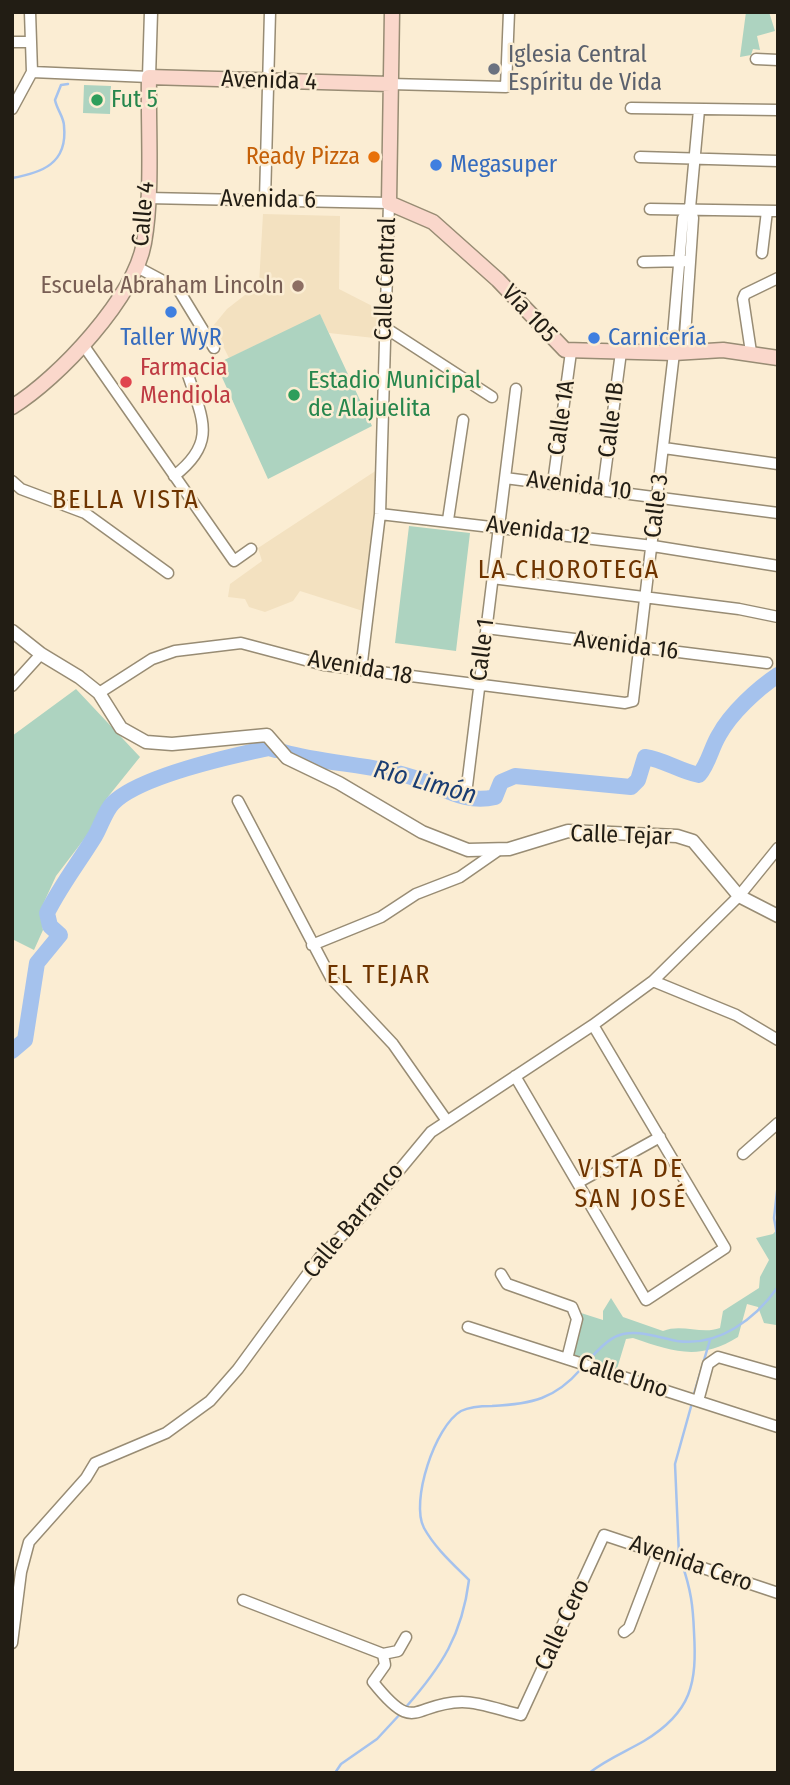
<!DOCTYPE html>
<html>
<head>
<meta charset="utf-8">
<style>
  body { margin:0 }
  #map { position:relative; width:790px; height:1785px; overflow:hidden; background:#fbedd3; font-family:"Fira Sans Condensed",sans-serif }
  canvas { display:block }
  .frame { position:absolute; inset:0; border:14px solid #221d14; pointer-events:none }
</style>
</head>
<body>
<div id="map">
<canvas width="790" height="1785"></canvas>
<div class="frame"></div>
</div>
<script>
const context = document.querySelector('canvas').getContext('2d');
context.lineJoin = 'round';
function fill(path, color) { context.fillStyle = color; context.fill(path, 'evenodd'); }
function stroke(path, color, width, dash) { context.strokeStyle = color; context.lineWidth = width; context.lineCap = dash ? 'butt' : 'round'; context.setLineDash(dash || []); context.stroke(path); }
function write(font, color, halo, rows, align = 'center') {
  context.font = font + ' "Fira Sans Condensed",sans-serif'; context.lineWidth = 5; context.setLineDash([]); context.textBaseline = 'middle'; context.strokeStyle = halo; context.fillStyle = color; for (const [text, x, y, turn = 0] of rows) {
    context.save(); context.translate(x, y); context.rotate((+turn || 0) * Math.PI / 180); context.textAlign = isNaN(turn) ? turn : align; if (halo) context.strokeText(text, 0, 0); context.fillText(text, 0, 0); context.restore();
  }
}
fill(new Path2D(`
  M 263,214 L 340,216 L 339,289 L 382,311 L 383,339 L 329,333 L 320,315 L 229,358 L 213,326 L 227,309 L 259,284 Z
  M 380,468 L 363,611 L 300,591 L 293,601 L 265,612 L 249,607 L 245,599 L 228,597 L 230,584 L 262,561 L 258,548 Z`), '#f3e1c0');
fill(new Path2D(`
  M 746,12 L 769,12 L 775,31 L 757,36 L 760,50 L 753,49 L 751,55 L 740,57 Z
  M 84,85 L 111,86 L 110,114 L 83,113 Z
  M 320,314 L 372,426 L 268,479 L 216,364 Z
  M 409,526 L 470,533 L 456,651 L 395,643 Z
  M 76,689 L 140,757 L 107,798 L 88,834 L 56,876 L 40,911 L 43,930 L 34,950 L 12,939 L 12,736 Z
  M 778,1228 L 776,1325 L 764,1323 L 758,1307 L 747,1304 L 738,1337 C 699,1361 674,1352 633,1338 L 626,1339 L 616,1372 L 572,1356 L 581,1313 L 603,1320 L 603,1311 L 611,1298 L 623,1317 L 663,1331 C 682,1323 701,1335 720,1328 L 723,1311 L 759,1288 L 760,1277 L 769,1260 L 756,1238 L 773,1234 Z`), '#add3c0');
stroke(new Path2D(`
  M 12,178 C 41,173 68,164 64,126 C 64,117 57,110 55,100 L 61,85 L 68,84
  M 778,1183 L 774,1218 L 778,1240
  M 588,1361 C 595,1353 607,1340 617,1336 C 635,1328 659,1338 677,1341 C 719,1347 755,1319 778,1287
  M 693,1397 L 710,1340
  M 679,1555 L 675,1464 L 692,1403
  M 406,1707 C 442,1666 462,1635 469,1580 C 453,1564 435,1548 424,1528 C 410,1502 435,1426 461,1411 C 469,1407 483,1406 492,1406 C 532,1404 555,1399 581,1369
  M 335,1773 L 341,1764 L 377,1739 L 402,1712
  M 589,1773 C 607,1759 625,1752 644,1741 C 692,1712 697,1683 694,1632 C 693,1606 691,1590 682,1564`), '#a5c2ed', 2.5);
stroke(new Path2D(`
  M 283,752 C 329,765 378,764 423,781 C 447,790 468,804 495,797 L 501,782 L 515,776 L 631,787 L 638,780 L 645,757 C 665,760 679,771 699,775 C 709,763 711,748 719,735 C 731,713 757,689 778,675
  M 12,1051 L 25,1040 L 37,963 L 60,935 L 50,926 L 47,913 C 61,885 79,862 95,836 C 101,826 105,811 113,803 C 140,776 231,756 269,748 L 276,750`), '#a5c2ed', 16);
const minor = new Path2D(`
  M 30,12 L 32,72
  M 12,42 L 30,42
  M 756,59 L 778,60
  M 32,72 L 149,77
  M 390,84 L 506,87 L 509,12
  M 631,108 L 778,110
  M 12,109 L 32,72
  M 640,157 L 778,161
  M 147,198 L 389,203 L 380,514 L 361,670
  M 265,200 L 270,12
  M 650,209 L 778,211
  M 762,253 L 767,211
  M 643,262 L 685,261
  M 137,267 L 178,289 L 214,348
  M 384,327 L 492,397
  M 84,346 L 234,561 L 251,549
  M 688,351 L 685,336 L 693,218 L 690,208
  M 751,352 L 743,299 L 745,294 L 778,278
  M 664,448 L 778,464
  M 174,476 C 217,443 203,420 188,375
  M 505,478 L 778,513
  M 12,481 L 21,489 L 85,513 L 168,573
  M 553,483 L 571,352
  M 603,489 L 621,352
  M 380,514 L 653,546 L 778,566
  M 448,520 L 463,420
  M 492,578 L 739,609 L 778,617
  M 486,628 L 767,663
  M 12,686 L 41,654
  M 99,693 L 152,659 L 175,651 L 241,643 L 324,665 L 625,703 L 633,701 L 674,353 L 673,335 L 683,218 L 690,208 L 699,110
  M 467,786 L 516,389
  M 238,801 L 331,978 L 393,1044 L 447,1121
  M 312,945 L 381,917 L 416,894 L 460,877 L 496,852
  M 653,981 L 736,1015 L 778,1040
  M 515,1076 L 646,1300 L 725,1248 L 593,1025
  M 743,1154 L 778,1123
  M 579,1182 L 660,1137
  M 501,1274 L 507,1284 L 572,1307 L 577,1319 L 567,1359
  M 468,1327 L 778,1427
  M 698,1401 L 708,1364 L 718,1357 L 778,1374
  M 243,1600 L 383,1654 L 385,1665 L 373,1682 C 416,1736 412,1703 462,1702 C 481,1702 503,1711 521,1715 L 604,1535 L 778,1593
  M 624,1632 L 629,1628 L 658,1552
  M 12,1643 L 21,1572 L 29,1542 L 86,1478 L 95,1463 L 166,1433 L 210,1401 L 238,1369 L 320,1257 L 358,1220 L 431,1132 L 593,1025 L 653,981 L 739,896 L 778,848
  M 383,1654 L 398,1651 L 406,1637`);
const tertiary = new Path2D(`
  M 149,77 L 151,12
  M 12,631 L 41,654 L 79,677 L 99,693 L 121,728 L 146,742 L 172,744 L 267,735 L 287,758 L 339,783 L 422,832 L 468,850 L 509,849 L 568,831 L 677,836 L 693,841 L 739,896 L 778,916`);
const secondary = new Path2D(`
  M 392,12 L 389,203 L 433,222 L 498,280 L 565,350 L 674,353 L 723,350 L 778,358
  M 12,407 C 59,378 134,298 144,243 C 153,192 148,129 149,77 L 390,84`);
stroke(minor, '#988c74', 13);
stroke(tertiary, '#988c74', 15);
stroke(secondary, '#988c74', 17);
stroke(minor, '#fff', 10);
stroke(tertiary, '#fff', 12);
stroke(secondary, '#fad7cb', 14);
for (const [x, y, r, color] of [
  [494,69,7,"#6b7280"],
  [97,100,7,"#2e9e5b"],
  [374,157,7,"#e8710a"],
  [436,165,7,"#3f7fe0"],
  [298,286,7,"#8d6e63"],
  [171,312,7,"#3f7fe0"],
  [594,338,7,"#3f7fe0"],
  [126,382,7,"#e0444e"],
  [294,395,7,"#2e9e5b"]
]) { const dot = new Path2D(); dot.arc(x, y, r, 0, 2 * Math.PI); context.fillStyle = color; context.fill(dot); stroke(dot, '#fbedd3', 2.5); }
write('24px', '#5b616d', '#fbedd3', [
  ["Iglesia Central",508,55],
  ["Espíritu de Vida",508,83]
], 'left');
write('24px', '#221d14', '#fbedd3', [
  ["Avenida 4",269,81,2],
  ["Avenida 6",268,200,1],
  ["Calle 4",144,214,-85],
  ["Calle Central",386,279,-88],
  ["Vía 105",529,314,47],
  ["Calle 1A",562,418,-82],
  ["Calle 1B",612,420,-83],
  ["Avenida 10",579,486,7],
  ["Calle 3",657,506,-83],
  ["Avenida 12",538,531,7],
  ["Avenida 16",626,646,7],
  ["Calle 1",483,650,-83],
  ["Avenida 18",360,668,10],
  ["Calle Tejar",621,836,2],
  ["Calle Barranco",354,1221,-50],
  ["Calle Uno",623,1377,18],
  ["Avenida Cero",691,1564,19],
  ["Calle Cero",563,1625,-65]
]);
write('24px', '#27864d', '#fbedd3', [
  ["Fut 5",111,100],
  ["Estadio Municipal",308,381],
  ["de Alajuelita",308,409]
], 'left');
write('24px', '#c56008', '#fbedd3', [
  ["Ready Pizza",360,157]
], 'right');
write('24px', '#366cbe', '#fbedd3', [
  ["Megasuper",450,165],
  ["Taller WyR",171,338,"center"],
  ["Carnicería",608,338]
], 'left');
write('24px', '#785e54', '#fbedd3', [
  ["Escuela Abraham Lincoln",284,286]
], 'right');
write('24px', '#be3a42', '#fbedd3', [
  ["Farmacia",140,368],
  ["Mendiola",140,396]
], 'left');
context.letterSpacing = '2px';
write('26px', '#6e3400', '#fbedd3', [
  ["BELLA VISTA",126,501],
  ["LA CHOROTEGA",569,571],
  ["EL TEJAR",379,976],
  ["VISTA DE",631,1170],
  ["SAN JOSÉ",631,1200]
]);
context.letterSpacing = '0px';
write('italic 26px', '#1a3d72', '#fbedd3', [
  ["Río Limón",425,783,15]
]);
</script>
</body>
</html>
